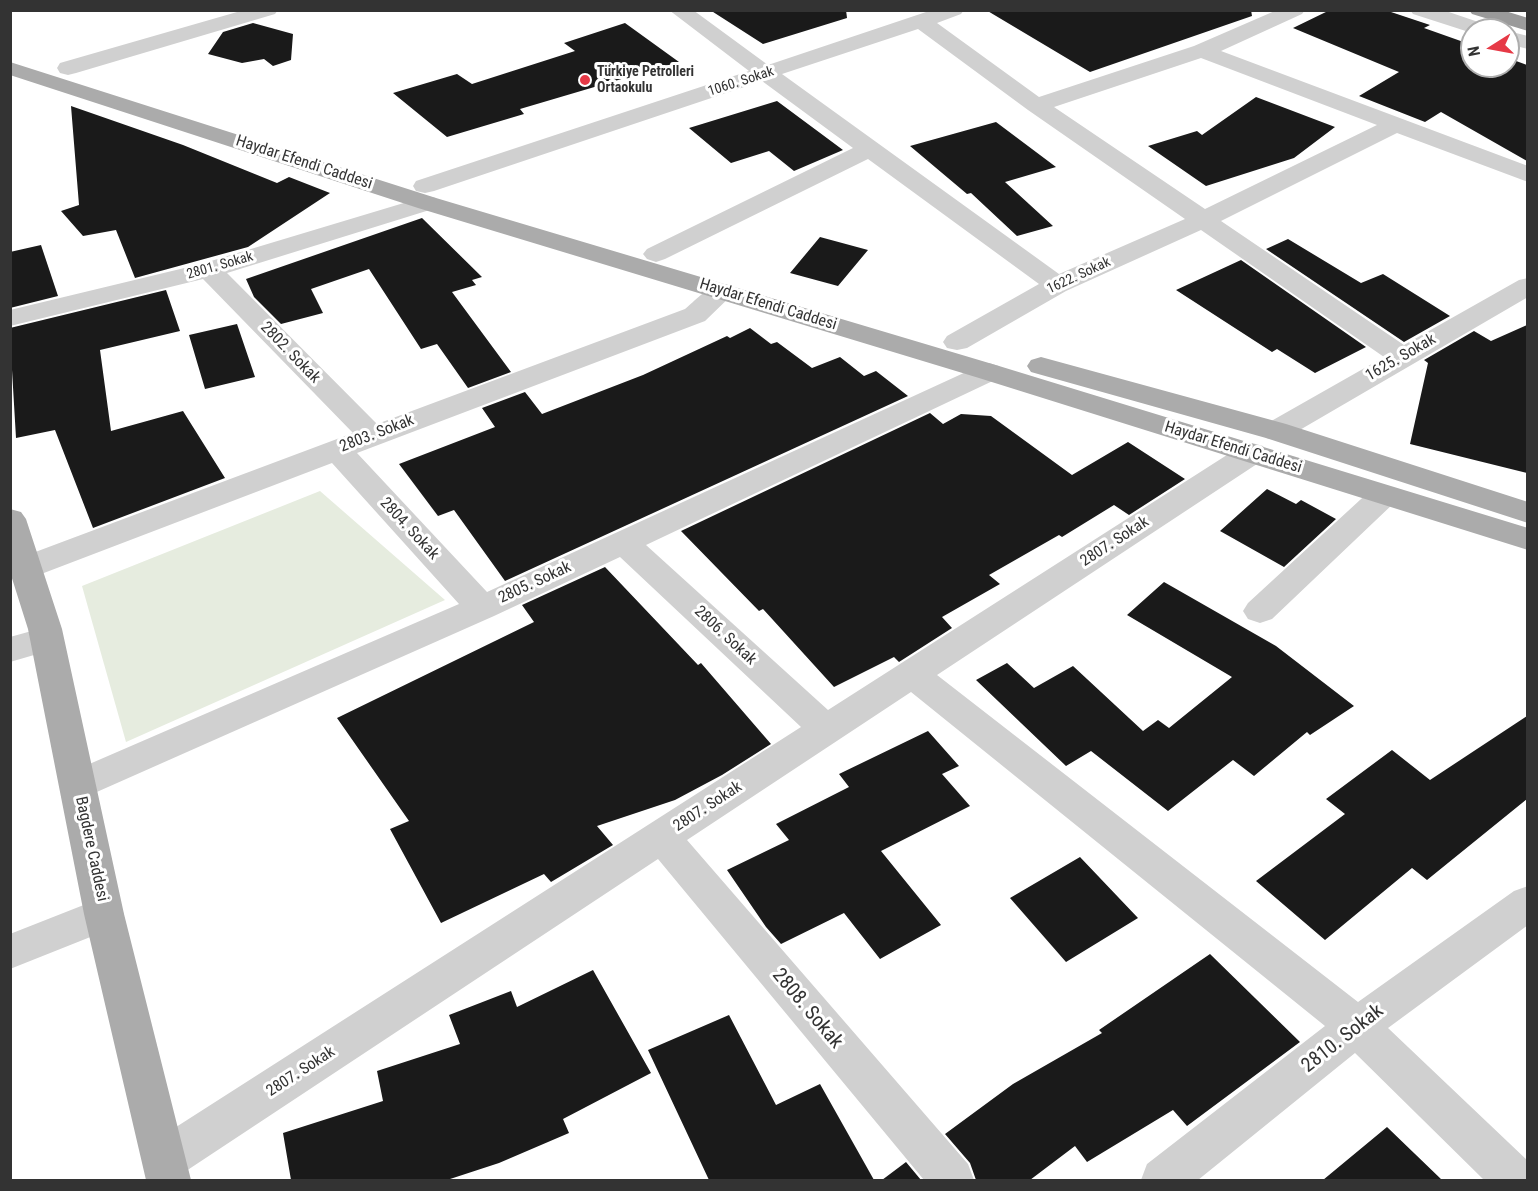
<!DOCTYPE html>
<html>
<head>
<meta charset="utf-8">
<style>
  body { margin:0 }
  #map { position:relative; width:1538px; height:1191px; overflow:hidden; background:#fff; font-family:"Roboto Condensed",sans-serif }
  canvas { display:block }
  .frame { position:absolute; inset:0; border:12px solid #333; pointer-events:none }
  .north { position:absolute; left:1460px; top:18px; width:60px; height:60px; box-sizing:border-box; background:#fff; border:2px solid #adadad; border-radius:50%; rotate:259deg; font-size:16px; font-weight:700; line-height:24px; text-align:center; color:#333 }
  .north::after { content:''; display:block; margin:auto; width:21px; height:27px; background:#e63946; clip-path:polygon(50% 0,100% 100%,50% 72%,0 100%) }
</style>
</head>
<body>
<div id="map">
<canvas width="1538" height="1191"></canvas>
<div class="frame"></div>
<div class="north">N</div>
</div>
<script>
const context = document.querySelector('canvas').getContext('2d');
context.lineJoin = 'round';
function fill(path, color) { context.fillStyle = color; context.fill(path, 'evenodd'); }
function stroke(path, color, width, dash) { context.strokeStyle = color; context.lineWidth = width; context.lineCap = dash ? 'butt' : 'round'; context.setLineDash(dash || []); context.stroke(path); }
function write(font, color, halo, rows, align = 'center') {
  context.font = font + ' "Roboto Condensed",sans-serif'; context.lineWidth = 6; context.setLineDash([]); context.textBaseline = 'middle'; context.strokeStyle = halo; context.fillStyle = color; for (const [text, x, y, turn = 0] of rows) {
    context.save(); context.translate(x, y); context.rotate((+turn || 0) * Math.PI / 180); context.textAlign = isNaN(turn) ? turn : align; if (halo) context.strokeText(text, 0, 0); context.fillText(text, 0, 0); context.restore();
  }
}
fill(new Path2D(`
  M 320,491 L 445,600 L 126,742 L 82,586 Z`), '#e6ecdf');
fill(new Path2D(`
  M 710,10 L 846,10 L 847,18 L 763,44 Z
  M 986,10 L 1251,10 L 1252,16 L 1090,72 Z
  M 1330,10 L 1385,10 L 1430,25 L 1424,28 L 1472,45 L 1472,66 L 1508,66 L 1508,58 L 1527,65 L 1527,161 L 1441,112 L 1425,122 L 1359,96 L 1399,72 L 1293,28 Z
  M 253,23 L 293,34 L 291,60 L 273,66 L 264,59 L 242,63 L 208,54 L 223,32 Z
  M 625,23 L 679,62 L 520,109 L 524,114 L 447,137 L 393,93 L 457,74 L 472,84 L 575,51 L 564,43 Z
  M 1256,97 L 1335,127 L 1294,158 L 1206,186 L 1148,146 L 1197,131 L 1202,135 Z
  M 777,101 L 843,150 L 794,171 L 769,151 L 731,163 L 689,128 Z
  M 71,106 L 183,145 L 277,183 L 289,177 L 330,193 L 248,247 L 135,278 L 116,230 L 83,236 L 61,211 L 79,205 Z
  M 996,122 L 1056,167 L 1005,182 L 1053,226 L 1017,236 L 971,193 L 967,194 L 910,146 Z
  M 422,218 L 482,277 L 472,280 L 476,285 L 452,292 L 511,372 L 468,388 L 437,344 L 421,349 L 369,269 L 311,289 L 323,313 L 281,324 L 254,297 L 246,279 Z
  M 820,237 L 868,250 L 838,286 L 790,273 Z
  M 1288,239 L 1361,283 L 1383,274 L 1450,316 L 1404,342 L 1266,249 Z
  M 41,245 L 58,296 L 10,308 L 10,252 Z
  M 1241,260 L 1366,347 L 1315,373 L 1277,349 L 1272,352 L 1176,290 Z
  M 166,290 L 180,331 L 100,350 L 111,431 L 183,411 L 225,478 L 93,528 L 55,430 L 16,438 L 12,370 L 10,371 L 10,328 Z
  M 237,324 L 255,377 L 205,389 L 189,335 Z
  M 1527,325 L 1527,473 L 1410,444 L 1428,363 L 1424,360 L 1474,331 L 1491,341 Z
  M 750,328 L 771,344 L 777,342 L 812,368 L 840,357 L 864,376 L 876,371 L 908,396 L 505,581 L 454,510 L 438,516 L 399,464 L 495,427 L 482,408 L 525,392 L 542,414 L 643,375 L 727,336 L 730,338 Z
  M 930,413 L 943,424 L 961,414 L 991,416 L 1072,475 L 1128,442 L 1185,479 L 1129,515 L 1114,505 L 1062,537 L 1059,535 L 989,575 L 1000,584 L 942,617 L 952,628 L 899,662 L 894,657 L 834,687 L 763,609 L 759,611 L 681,531 Z
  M 1267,489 L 1296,504 L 1301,500 L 1336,519 L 1284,567 L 1220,531 Z
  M 605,567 L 698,665 L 701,663 L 771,744 L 722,775 L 675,800 L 597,826 L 613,845 L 551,882 L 544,874 L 441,923 L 390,829 L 409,821 L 337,718 L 534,622 L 522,605 Z
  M 1164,582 L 1276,646 L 1354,706 L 1310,735 L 1307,732 L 1254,776 L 1233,760 L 1168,811 L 1091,751 L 1066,766 L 976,680 L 1007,663 L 1034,688 L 1073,666 L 1143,731 L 1158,720 L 1169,728 L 1232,677 L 1127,615 Z
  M 1527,716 L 1527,799 L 1427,880 L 1412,868 L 1325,940 L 1256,881 L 1345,814 L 1326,799 L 1392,750 L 1430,780 Z
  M 928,731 L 959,766 L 942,774 L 970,806 L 881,851 L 941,925 L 880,959 L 844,913 L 781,944 L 766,927 L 727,870 L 789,840 L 776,824 L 849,787 L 839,774 Z
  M 1080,857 L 1138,918 L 1066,962 L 1010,898 Z
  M 1210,954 L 1300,1042 L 1187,1126 L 1173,1110 L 1087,1162 L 1075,1146 L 1030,1180 L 976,1180 L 970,1163 L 945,1134 L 1013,1084 L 1102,1033 L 1099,1030 Z
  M 593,970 L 651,1073 L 563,1119 L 569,1133 L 499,1163 L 447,1180 L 291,1180 L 283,1133 L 383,1101 L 377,1071 L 460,1044 L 449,1015 L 511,991 L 517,1007 Z
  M 729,1015 L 776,1105 L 820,1084 L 874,1180 L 709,1180 L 648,1050 Z
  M 1387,1127 L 1442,1180 L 1323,1180 Z
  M 906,1162 L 921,1180 L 882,1180 Z`), '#1a1a1a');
fill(new Path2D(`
  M 244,10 L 278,10 L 275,14 L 76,73 L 68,75 L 60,73 L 57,68 L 60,63 Z
  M 669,10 L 693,10 L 768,65 L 932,10 L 964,10 L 961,14 L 937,23 L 1039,97 L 1194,46 L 1277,10 L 1305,10 L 1302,14 L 1221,51 L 1528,166 L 1528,182 L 1397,133 L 1221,221 L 1404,345 L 1519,280 L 1528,278 L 1528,297 L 1286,438 L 1276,440 L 1266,438 L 1261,431 L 1266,424 L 1384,357 L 1201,230 L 1066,291 L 967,348 L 957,350 L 947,348 L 943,342 L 947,336 L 1039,284 L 868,159 L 665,259 L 656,262 L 647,259 L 643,254 L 647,249 L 853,148 L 762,81 L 434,191 L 425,193 L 416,191 L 413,186 L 416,181 L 749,71 ZM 918,29 L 1028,110 L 1185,219 L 1059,274 L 782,74 ZM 1201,58 L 1377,125 L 1205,209 L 1054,107 Z
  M 1410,10 L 1443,10 L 1490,26 L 1494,30 L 1472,30 L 1472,33 L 1413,14 Z
  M 1508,31 L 1528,36 L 1528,49 L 1508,44 Z
  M 427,196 L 436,198 L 439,203 L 436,208 L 227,273 L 377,424 L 685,309 C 700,297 712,280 732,285 L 736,291 L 705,321 L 357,453 L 487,592 L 979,366 L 989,363 L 999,366 L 1003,372 L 999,378 L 646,545 L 828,710 L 1241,446 L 1252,443 L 1263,446 L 1267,453 L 1263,460 L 937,675 L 1358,1002 L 1514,891 L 1528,886 L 1528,925 L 1388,1028 L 1528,1161 L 1528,1180 L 1484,1180 L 1355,1053 L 1198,1180 L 1141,1180 L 1147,1164 L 1325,1026 L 911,692 L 687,840 L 968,1164 L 974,1180 L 924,1180 L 658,859 L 180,1175 L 167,1180 L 148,1175 L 142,1160 L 148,1145 L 801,727 L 620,557 L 494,616 L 90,795 L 77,800 L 64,795 L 59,785 L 64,775 L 459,604 L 332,463 L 36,576 L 25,579 L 14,576 L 10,565 L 14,560 L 353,433 L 203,279 L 10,326 L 10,310 L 201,264 Z
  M 1384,485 L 1395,488 L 1399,495 L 1395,502 L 1272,619 L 1260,623 L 1248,619 L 1243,611 L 1248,603 L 1373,488 Z
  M 46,627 L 58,630 L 63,639 L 58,648 L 10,662 L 10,637 Z
  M 104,897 L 118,902 L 124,914 L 118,926 L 10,969 L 10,934 Z`), '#d0d0d0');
fill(new Path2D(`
  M 10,62 L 436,198 L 999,366 L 1528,528 L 1528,550 L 979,378 L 418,208 L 10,75 Z
  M 1041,357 L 1286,424 L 1528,502 L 1528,523 L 1266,438 L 1031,372 L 1027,366 L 1031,360 Z
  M 10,509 L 21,512 L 26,519 L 62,629 L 124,914 L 191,1180 L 146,1180 L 84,914 L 28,629 L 10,572 Z`), '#ababab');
fill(new Path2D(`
  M 1469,10 L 1502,10 L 1528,18 L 1528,31 L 1472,14 Z`), '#9a9a9a');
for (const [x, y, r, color] of [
  [585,80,6,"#e63946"]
]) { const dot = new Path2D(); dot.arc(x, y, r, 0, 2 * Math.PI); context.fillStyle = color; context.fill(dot); stroke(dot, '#fff', 2); }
write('bold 14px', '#333', '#fff', [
  ["Türkiye Petrolleri",597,72],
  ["Ortaokulu",597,88]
], 'left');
write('14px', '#333', '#fff', [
  ["1060. Sokak",741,82,-18],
  ["2801. Sokak",220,266,-16],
  ["1622. Sokak",1079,276,-25]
]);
write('16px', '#333', '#fff', [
  ["Haydar Efendi Caddesi",304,163,18],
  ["Haydar Efendi Caddesi",768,305,17],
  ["2802. Sokak",290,353,46],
  ["1625. Sokak",1401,358,-30],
  ["2803. Sokak",377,434,-21],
  ["Haydar Efendi Caddesi",1233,448,17],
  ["2804. Sokak",409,529,47],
  ["2807. Sokak",1115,542,-33],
  ["2805. Sokak",535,583,-25],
  ["2806. Sokak",725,636,43],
  ["2807. Sokak",708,807,-33],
  ["Bagdere Caddesi",91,849,78],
  ["2807. Sokak",301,1072,-33]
]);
write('20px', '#333', '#fff', [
  ["2808. Sokak",807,1009,50],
  ["2810. Sokak",1343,1039,-38]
]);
</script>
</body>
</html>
